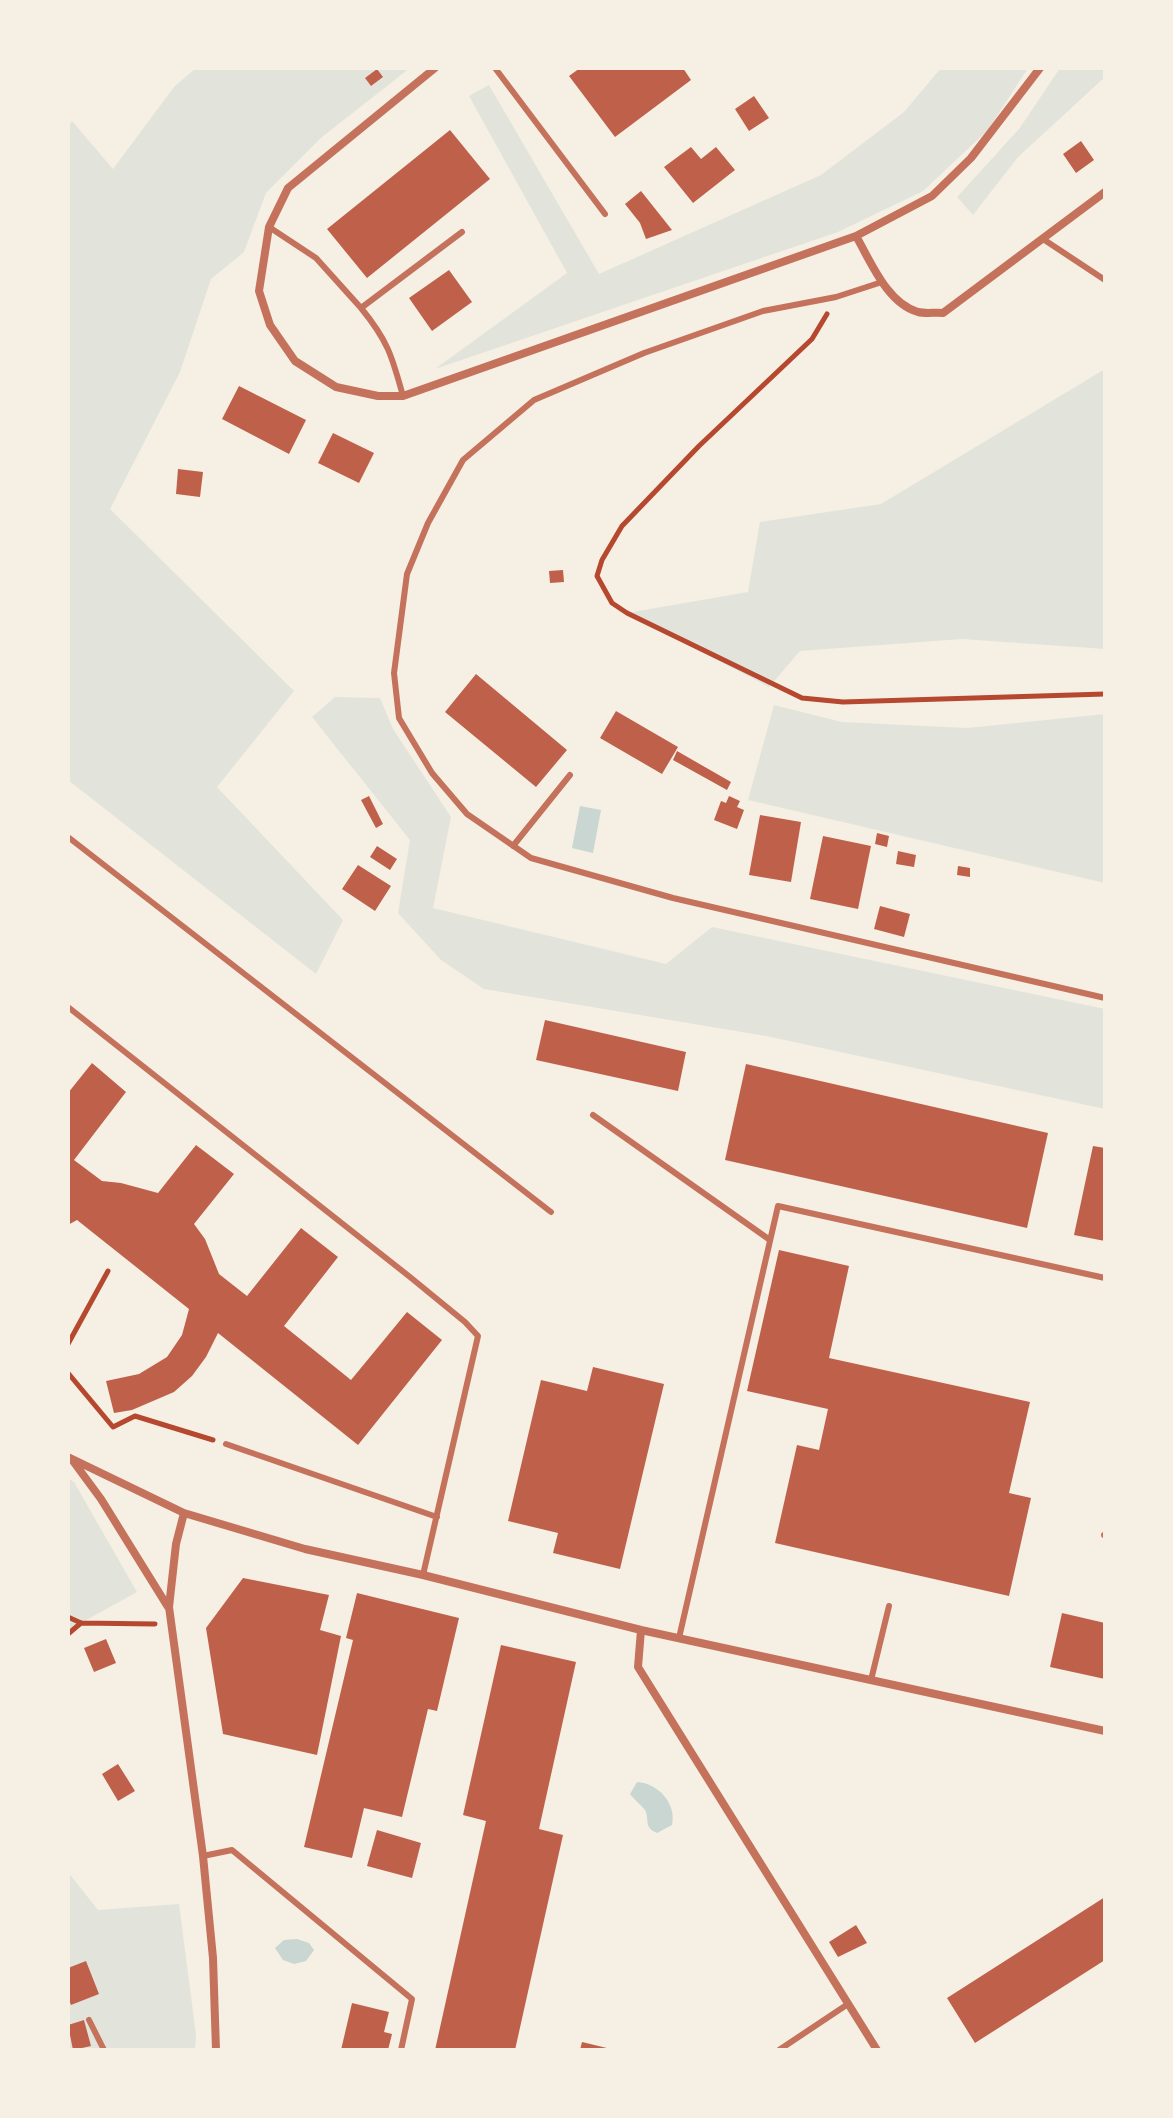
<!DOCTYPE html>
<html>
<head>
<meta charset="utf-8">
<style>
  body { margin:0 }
  #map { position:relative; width:1173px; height:2118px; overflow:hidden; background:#f6efe4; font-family:Helvetica,sans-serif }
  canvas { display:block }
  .frame { position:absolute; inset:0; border:70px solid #f6efe4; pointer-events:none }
</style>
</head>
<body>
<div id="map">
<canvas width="1173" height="2118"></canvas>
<div class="frame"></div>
</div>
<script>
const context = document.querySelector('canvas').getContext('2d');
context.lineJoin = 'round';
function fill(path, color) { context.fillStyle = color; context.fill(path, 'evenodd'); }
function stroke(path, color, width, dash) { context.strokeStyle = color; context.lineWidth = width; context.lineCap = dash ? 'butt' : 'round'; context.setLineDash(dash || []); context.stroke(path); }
fill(new Path2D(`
  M 196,68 L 410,68 L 322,137 L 266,193 L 244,252 L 211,279 L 180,372 L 110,509 L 294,691 L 217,787 L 343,920 L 316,974 L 68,780 L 68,127 L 72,121 L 113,169 L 174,87 Z
  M 941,68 L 1028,68 L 988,130 L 923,191 L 838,232 L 435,369 L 567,273 L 469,96 L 489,85 L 599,274 L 821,175 L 904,112 Z
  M 1060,68 L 1105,68 L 1105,77 L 1018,157 L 973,215 L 957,197 L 1019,129 Z
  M 1105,369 L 1105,649 L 962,639 L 800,651 L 769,687 L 627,613 L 748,592 L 760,522 L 881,504 Z
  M 335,697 L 380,698 L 393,729 L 451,817 L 433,908 L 666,964 L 712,927 L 1105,1009 L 1105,1109 L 766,1036 L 484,989 L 441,960 L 398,913 L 410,840 L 312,717 Z
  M 774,705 L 842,722 L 967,728 L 1105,714 L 1105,883 L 748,800 Z
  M 68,1478 L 74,1482 L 137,1592 L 81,1623 L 68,1634 Z
  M 68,1872 L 98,1910 L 179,1904 L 196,2035 L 195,2050 L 68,2050 Z`), '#e2e4dc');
fill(new Path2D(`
  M 580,806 L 601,810 L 593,853 L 572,848 Z
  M 637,1782 C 658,1783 677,1804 672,1825 L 657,1833 C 643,1827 650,1820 645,1810 C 642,1806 634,1799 630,1794 Z
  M 297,1939 L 309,1943 L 314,1950 L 306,1961 L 294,1964 L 283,1960 L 275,1948 L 284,1940 Z`), '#c9d6d2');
fill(new Path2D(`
  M 580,68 L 683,68 L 691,80 L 615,137 L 569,76 Z
  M 377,69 L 383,77 L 371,86 L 365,78 Z
  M 754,96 L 769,118 L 749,131 L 735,109 Z
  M 450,130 L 490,179 L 367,278 L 327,229 Z
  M 1081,141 L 1094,160 L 1076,173 L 1063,154 Z
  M 691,147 L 701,159 L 716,147 L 735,170 L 693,203 L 664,167 Z
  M 641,191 L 672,230 L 646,239 L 640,223 L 625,204 Z
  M 449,270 L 472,302 L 432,331 L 409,298 Z
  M 239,386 L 306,420 L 289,454 L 222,419 Z
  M 333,433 L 374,453 L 359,483 L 318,463 Z
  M 178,469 L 203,472 L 200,497 L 176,494 Z
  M 563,570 L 564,582 L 550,583 L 549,571 Z
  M 476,674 L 567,750 L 536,787 L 445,712 Z
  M 616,711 L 678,747 L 662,774 L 600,738 Z
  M 677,751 L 731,782 L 727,790 L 673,760 Z
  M 369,796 L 383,824 L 376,828 L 361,800 Z
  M 729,796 L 740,801 L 737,807 L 744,810 L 737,829 L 714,820 L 721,801 L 726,803 Z
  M 760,815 L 801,822 L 791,882 L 749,875 Z
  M 877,833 L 889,836 L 887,847 L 875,844 Z
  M 823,836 L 871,846 L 858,909 L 810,899 Z
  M 377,846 L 397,859 L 390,870 L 370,857 Z
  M 898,851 L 916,855 L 914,867 L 896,864 Z
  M 358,865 L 391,886 L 375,911 L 342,889 Z
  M 958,866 L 970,868 L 970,877 L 957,875 Z
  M 880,906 L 910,914 L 904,937 L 874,929 Z
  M 545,1020 L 686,1052 L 678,1091 L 536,1060 Z
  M 92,1063 L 126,1092 L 74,1160 L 102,1181 L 121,1183 L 158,1193 L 196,1145 L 234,1174 L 194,1224 L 205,1239 L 219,1274 L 247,1296 L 301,1228 L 338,1257 L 284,1326 L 351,1380 L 407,1312 L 442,1340 L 358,1445 L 218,1333 L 206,1357 L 192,1376 L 174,1392 L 132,1410 L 114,1413 L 106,1381 L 139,1374 L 167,1357 L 182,1335 L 189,1309 L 77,1220 L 68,1225 L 68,1093 Z
  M 746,1064 L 1048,1133 L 1027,1228 L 725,1160 Z
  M 1093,1146 L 1105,1148 L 1105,1241 L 1074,1235 Z
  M 779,1250 L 849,1266 L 829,1358 L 1030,1402 L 1009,1493 L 1031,1498 L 1009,1596 L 775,1543 L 797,1445 L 819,1450 L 828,1409 L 747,1391 Z
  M 593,1367 L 664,1384 L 620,1569 L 553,1553 L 558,1533 L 508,1521 L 541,1380 L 587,1391 Z
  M 243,1578 L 329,1595 L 320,1630 L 341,1636 L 317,1755 L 223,1734 L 206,1628 Z
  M 357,1593 L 459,1618 L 437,1711 L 428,1709 L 402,1817 L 364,1808 L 352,1858 L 304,1847 L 353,1640 L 346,1638 Z
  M 1062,1613 L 1105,1623 L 1105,1679 L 1050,1667 Z
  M 106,1639 L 116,1663 L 94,1672 L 84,1648 Z
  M 501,1645 L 576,1662 L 539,1829 L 563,1835 L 515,2050 L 435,2050 L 486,1821 L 463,1815 Z
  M 118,1764 L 135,1791 L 118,1801 L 102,1774 Z
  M 377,1830 L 421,1843 L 412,1878 L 367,1866 Z
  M 1105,1897 L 1105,1960 L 975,2043 L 947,1998 Z
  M 856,1925 L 867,1943 L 838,1957 L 829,1942 Z
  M 86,1961 L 99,1994 L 71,2005 L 68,1998 L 68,1968 Z
  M 352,2003 L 389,2012 L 384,2032 L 392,2034 L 388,2050 L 341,2050 Z
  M 84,2020 L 91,2046 L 73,2050 L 68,2025 Z
  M 582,2042 L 611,2049 L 611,2050 L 580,2050 Z`), '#bf614a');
stroke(new Path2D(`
  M 827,314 L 812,339 L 699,446 L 622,526 L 602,560 L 597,576 L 612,603 L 627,613 L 802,698 L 843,702 L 1105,694
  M 68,1344 L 108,1271
  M 68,1373 L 113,1427 L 135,1416 L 213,1440
  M 68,1617 L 81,1623 L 155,1624
  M 68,1634 L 81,1623`), '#b5482f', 5);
stroke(new Path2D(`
  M 495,68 L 605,214
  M 269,227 L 316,258 L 361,308 L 462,232
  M 1043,239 L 1105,280
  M 882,282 L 836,297 L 763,311 L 644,353 L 534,400 L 463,460 L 428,523 L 407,574 L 394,673 L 399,718 L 432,773 L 467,814 L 531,858 L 673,898 L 1105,998
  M 361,308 C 388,341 392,356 403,396
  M 68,837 L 551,1212
  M 513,846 L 570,775
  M 68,1007 L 410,1277 L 465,1322 L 478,1336 L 423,1575
  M 593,1115 L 770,1240
  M 226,1444 L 437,1517
  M 1104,1535 L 1105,1535
  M 679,1638 L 778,1206 L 1105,1278
  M 871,1680 L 889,1606
  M 203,1856 L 232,1850 L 412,1999 L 401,2050
  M 89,2020 L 104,2050
  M 779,2050 L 848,2004`), '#c5725c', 6);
stroke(new Path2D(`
  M 435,68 L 288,188 L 269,227 L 259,291 L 270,325 L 295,361 L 336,387 L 378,396 L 403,396 L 856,236 L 932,196 L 971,158 L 1040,68
  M 856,236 C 871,262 887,303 918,312 C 926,314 936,312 943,313 L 1105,192
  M 68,1457 L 184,1513 L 305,1549 L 423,1575 L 641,1630 L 1105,1731
  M 73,1461 L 101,1499 L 168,1607
  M 184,1513 L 176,1544 L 169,1607 L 203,1856 L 213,1958 L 216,2050
  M 641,1630 L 638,1667 L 877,2050`), '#c5725c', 8);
</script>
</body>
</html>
